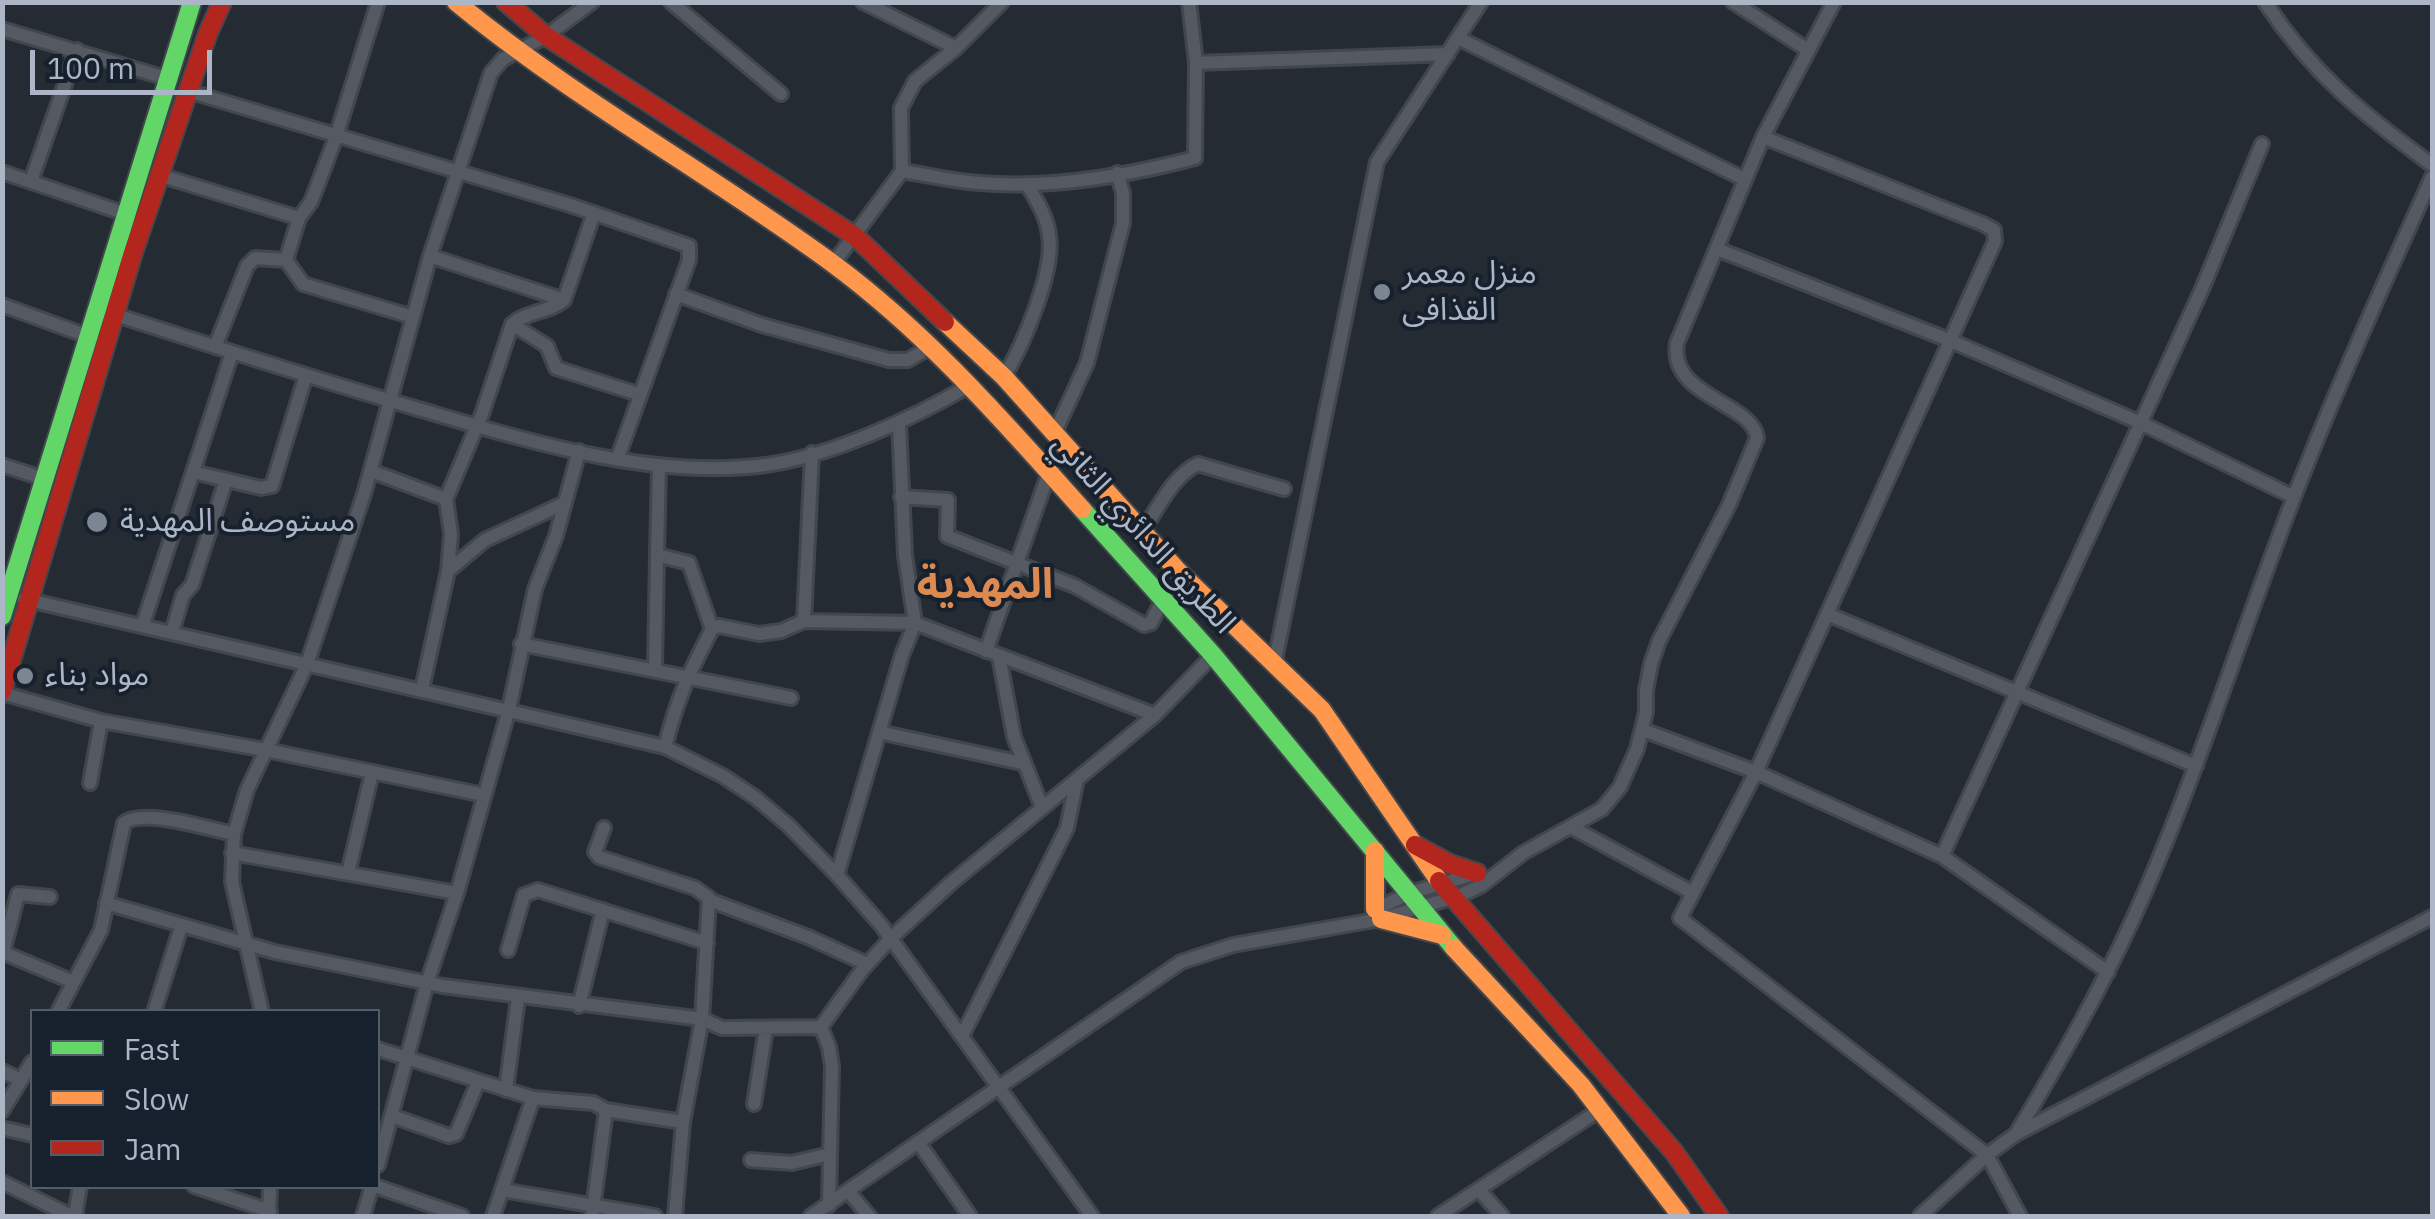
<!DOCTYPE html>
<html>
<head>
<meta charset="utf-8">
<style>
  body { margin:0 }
  #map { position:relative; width:2435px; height:1219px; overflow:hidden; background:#242b32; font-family:"IBM Plex Sans",sans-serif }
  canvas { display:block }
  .frame { position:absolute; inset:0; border:5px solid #acb6c6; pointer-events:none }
  .legend { position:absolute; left:30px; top:1009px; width:350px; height:180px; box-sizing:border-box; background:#17212d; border:2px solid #535d6a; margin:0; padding:12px 18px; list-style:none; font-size:30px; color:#acb6c6 }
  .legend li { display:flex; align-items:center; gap:20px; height:50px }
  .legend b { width:50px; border:2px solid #535d6a }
  .scale { position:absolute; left:30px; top:50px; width:182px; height:45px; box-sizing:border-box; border:5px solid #acb6c6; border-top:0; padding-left:12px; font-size:30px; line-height:35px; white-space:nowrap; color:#acb6c6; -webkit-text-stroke:8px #17212d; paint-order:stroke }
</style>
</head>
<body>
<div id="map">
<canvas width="2435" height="1219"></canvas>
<div class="frame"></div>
<ul class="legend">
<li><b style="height:12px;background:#63d668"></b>Fast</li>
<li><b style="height:12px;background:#ff974d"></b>Slow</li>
<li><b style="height:12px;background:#b3261e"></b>Jam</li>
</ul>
<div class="scale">100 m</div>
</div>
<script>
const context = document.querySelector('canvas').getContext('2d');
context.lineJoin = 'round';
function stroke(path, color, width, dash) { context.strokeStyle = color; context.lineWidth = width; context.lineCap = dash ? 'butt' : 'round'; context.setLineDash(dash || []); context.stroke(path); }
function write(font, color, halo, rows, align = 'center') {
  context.font = font + ' "IBM Plex Sans","Noto Sans Arabic",sans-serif'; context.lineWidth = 8; context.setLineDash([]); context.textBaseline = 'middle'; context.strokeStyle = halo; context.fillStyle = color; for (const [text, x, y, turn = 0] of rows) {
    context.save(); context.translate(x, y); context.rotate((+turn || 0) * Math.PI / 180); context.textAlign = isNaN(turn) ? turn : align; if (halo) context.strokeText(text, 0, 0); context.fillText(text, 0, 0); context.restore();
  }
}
const street = new Path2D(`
  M 671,2 L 781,94
  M 863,2 L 956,48
  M 1733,2 L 1808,50
  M 2265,2 C 2313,75 2363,114 2432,165
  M 2,29 L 169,79
  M 1458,38 L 1744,179
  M 1196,63 L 1448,54
  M 188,91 L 570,205 L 689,246 L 689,260 L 618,457
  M 1763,137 L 1983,224 L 1994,230 L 1995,241 L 1756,772 L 1680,918 L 1987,1155 L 2020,1216
  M 902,171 C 927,175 953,181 979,183 C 1050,189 1126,176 1195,158 L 1196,63 L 1189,2
  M 2,172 L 126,214
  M 159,175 L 299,218
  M 31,181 L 77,50
  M 1717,249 L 1949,340 L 2141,423 L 2294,497
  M 430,256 L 564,300
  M 286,260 L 303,284 L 413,317
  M 833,264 L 902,171 L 901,108 L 915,81 L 956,48 L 1002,2
  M 676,294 L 762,325 L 889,360 L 908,360 L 930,347
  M 2,305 L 90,337
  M 110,313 C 212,346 313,378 415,408 C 525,440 650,480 766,465 C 831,456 914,418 970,385
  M 512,324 L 547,346 L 556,368 L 638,394
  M 215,347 L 247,266 L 255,258 L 286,260 L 299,218 L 311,202 L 336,137 L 378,2
  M 1004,377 C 1023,345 1055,271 1049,235 C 1047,216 1036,200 1027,184
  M 1055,432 L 1087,363 L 1123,223 L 1123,193 L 1117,173
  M 2,465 L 45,479
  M 659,465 L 657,555 L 689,563 L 712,629
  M 371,471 L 446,499
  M 193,472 L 261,488 L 272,486 L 306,375
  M 901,497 L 948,500 L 947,536 L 1075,586 L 1144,625 L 1151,623 L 1163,599
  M 1142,532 C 1157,510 1173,475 1198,464 L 1284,489
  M 448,571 L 485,540 L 565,503
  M 24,599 L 665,747 L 723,776 L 756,798 L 789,826 L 837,875 L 881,925 L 1092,1216
  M 1827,614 L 2196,766
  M 804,621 L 812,453
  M 143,624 L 232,353
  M 172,632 L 183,595 L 192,585 L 226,480
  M 521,644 L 791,698
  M 986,651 L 1048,475
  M 999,656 L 1014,737 L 1042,807
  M 1274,665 L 1377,162 L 1481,2
  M 655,668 L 657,555
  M 422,689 L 448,571 L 451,534 L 446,499 L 482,414 L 512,324 C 527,311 548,313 564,300 L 594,213
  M 2,693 L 101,721 L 266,750 L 484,795
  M 1643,730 L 1756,772 L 1942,856
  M 879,732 L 1022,763
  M 665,747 C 677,699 689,673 712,629 L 719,626 L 759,634 L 781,631 L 804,621 L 915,623 L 1155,715
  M 90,783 L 101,721
  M 604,828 L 595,852 L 599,857 L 695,888 L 709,898 L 702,1019 L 683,1122 L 675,1216
  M 1573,828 L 1693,893
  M 232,853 L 457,893
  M 348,873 L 372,773
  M 837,875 L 902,655 L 915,623 L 905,555 L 899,424
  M 709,900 L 808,937 L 867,964
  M 106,903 L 275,952 L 443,986 L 702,1019 L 722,1028 L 821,1027 L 862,970 L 891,938 L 951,883 L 1155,715 L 1213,655
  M 1374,910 L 1410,893 L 1477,873
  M 508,950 L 524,895 L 538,890 L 707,943
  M 2,952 L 71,981
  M 3,952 L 18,894 L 50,897
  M 2108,972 L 1942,856 L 2202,289 L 2262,144
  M 579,1006 L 603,910
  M 58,1012 L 101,930 L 124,823 C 143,808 209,829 234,834
  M 154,1012 L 181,927
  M 262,1012 L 232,882 L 234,834 L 247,790 L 307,664 L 364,494 L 430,256 L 491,73 L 503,59 L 546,36 L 592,2
  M 821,1027 L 829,1047 L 832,1066 L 829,1205
  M 962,1036 L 1067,828 L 1077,779
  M 378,1049 L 533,1098 L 593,1103 L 606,1110 L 683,1122
  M 2,1071 L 21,1080
  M 506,1090 L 518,998
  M 754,1104 L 766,1029
  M 2,1111 L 32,1062
  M 392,1116 L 449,1136 L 456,1134 L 478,1082
  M 2,1128 L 32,1135
  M 2016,1134 C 2058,1064 2098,995 2132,921 C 2195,783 2239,638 2294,497 C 2336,389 2384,283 2432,177
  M 918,1142 L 970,1216
  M 751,1160 L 792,1163 L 830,1154
  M 378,1165 L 427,983 L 457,893 L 509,709 L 535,589 L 556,536 L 579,451
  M 2,1182 L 71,1216
  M 194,1186 L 270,1211
  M 375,1186 L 462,1216
  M 502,1190 L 655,1216
  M 848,1191 L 869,1216
  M 1480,1191 L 1502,1216
  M 269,1214 L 270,1186
  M 75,1216 L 80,1186
  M 363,1216 L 372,1186
  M 493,1216 L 533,1098
  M 592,1216 L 606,1110
  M 811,1216 L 1181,962 L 1233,945 L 1381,919 L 1461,895 L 1482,885 L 1523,853 L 1602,809 L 1620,787 L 1637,749 L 1646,712 L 1646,690 L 1651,664 L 1659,641 L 1729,505 L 1757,438 C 1753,402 1668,397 1677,343 L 1763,137 L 1834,2
  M 1438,1216 L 1601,1109
  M 1920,1216 L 1987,1155 L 2016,1134 L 2432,917`);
const fast = new Path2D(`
  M 1082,509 L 1213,655 L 1454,948
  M 2,616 L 192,2`);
const slow = new Path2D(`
  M 456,2 C 574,99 709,173 832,263 C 927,333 1004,422 1082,509
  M 945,322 L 1004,377 L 1178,571 L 1322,710 L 1439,881
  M 1375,851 L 1375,909
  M 1381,919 L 1442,935
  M 1454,948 L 1581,1085 L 1681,1216`);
const jam = new Path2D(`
  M 506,2 L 546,36 L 856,237 L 945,322
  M 2,691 L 132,256 L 208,33 L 222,2
  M 1415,845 L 1450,864 L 1477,873
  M 1439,881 L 1674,1152 L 1719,1216`);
stroke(street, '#42474d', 18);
stroke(fast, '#42474d', 22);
stroke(slow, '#42474d', 22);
stroke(jam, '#42474d', 22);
stroke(street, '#545962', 12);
stroke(fast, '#63d668', 18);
stroke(slow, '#ff974d', 18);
stroke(jam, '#b3261e', 18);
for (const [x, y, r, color] of [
  [1382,292,10,"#7c8592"],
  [97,522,12,"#7c8592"],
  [25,676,10,"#7c8592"]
]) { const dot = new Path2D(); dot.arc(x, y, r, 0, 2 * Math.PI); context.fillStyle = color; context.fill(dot); stroke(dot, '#17212d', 4); }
write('32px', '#acb6c6', '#17212d', [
  ["منزل معمر",1402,274],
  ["القذافى",1402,311],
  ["مستوصف المهدية",120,522],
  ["مواد بناء",45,676]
], 'left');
write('32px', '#acb6c6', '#17212d', [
  ["الطريق الدائري الثاني",1143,534,48]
]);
write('bold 42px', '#dc8a51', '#17212d', [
  ["المهدية",985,586]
]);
</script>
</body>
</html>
